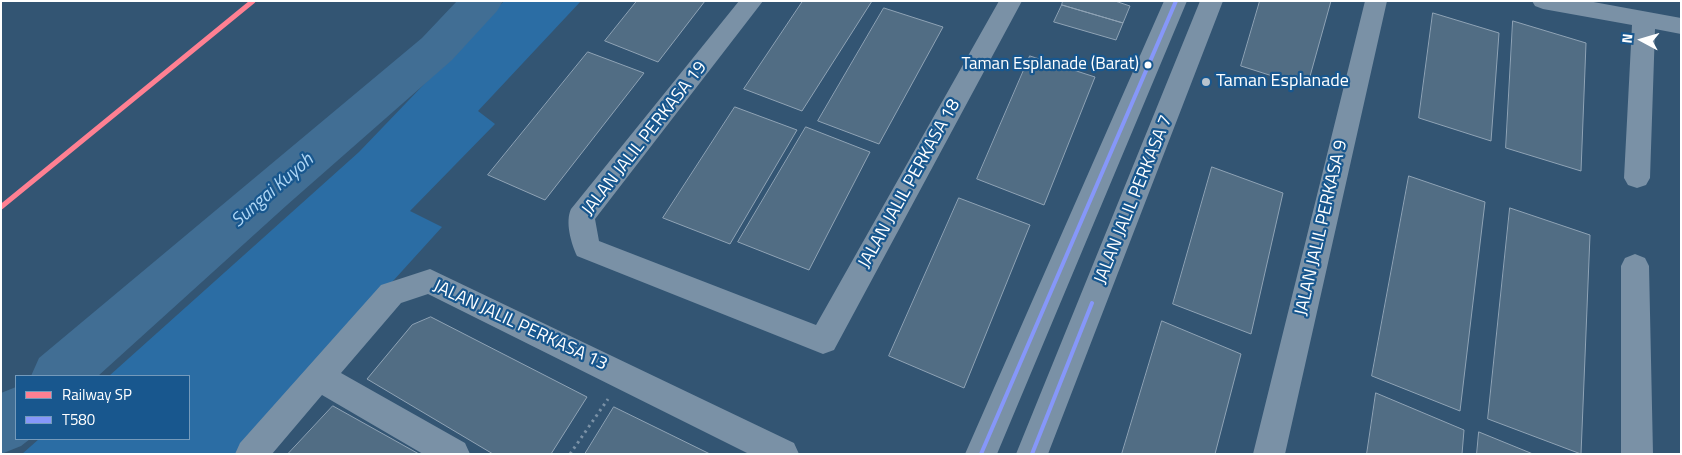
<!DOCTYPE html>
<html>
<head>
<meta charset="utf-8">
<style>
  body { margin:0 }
  #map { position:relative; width:1682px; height:455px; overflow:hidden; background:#335573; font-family:"Titillium Web",sans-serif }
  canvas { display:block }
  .frame { position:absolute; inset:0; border:2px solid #fff; pointer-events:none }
  .legend { position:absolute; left:15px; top:375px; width:175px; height:65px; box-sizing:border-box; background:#18578e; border:1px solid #749abb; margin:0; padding:6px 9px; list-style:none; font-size:15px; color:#fff }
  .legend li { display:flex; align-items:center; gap:10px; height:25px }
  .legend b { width:25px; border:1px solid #749abb }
  .north { position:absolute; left:1617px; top:15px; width:50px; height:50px; -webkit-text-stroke:4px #18578e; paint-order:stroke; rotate:276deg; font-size:14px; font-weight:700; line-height:20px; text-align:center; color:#fff }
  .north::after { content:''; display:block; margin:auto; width:18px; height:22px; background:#fff; clip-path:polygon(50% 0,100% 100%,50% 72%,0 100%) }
</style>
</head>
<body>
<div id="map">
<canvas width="1682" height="455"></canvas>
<div class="frame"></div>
<ul class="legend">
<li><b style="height:6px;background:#ff8092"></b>Railway SP</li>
<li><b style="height:6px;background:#8697f9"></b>T580</li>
</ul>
<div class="north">N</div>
</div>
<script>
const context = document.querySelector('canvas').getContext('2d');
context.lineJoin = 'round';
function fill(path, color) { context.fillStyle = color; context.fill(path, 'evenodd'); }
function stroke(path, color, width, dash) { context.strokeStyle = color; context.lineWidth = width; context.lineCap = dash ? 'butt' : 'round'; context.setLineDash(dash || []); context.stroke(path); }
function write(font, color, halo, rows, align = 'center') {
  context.font = font + ' "Titillium Web",sans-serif'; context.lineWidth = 4.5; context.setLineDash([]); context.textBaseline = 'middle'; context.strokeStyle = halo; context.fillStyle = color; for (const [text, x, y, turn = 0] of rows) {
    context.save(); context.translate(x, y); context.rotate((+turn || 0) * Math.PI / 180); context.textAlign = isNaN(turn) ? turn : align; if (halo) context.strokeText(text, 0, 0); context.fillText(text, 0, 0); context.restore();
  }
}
fill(new Path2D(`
  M 504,1 L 581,1 L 478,111 L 495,124 L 410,211 L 442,227 L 236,454 L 22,454 L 39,439 L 189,439 L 189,376 L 109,376 L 359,152 Z`), '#2b6da4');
fill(new Path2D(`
  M 457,1 L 503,1 L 497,11 L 452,60 L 287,205 L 98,376 L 31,376 L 39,358 L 422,38 Z
  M 16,387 L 16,439 L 30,439 L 21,446 L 1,454 L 1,393 Z`), '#416e94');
const building = new Path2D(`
  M 637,1 L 705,1 L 658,62 L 605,41 Z
  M 803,1 L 872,1 L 802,111 L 744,89 Z
  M 1063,1 L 1115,1 L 1130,6 L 1123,23 L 1062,5 Z
  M 1260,1 L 1331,1 L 1307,87 L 1241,66 Z
  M 1062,5 L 1123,23 L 1116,40 L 1054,22 Z
  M 884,8 L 943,27 L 879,144 L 818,121 Z
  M 1433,13 L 1499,33 L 1491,141 L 1419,118 Z
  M 1513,21 L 1586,43 L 1581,171 L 1506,148 Z
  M 588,52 L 644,73 L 545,200 L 488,175 Z
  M 1030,56 L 1095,77 L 1044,205 L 977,179 Z
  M 735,107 L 797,130 L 730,244 L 663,218 Z
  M 806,127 L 870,152 L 809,270 L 738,242 Z
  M 1212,167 L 1283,193 L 1251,334 L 1173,304 Z
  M 1409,176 L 1485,202 L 1460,411 L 1372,376 Z
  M 959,198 L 1030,225 L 964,388 L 889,356 Z
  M 1510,208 L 1590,235 L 1581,454 L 1488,419 Z
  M 431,317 L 587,397 L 551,454 L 493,454 L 367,379 L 412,325 Z
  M 1162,321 L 1241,354 L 1215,454 L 1122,454 Z
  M 1376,393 L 1464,430 L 1462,454 L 1367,454 Z
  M 333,406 L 419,454 L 288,454 Z
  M 614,407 L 710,454 L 585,454 Z
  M 1479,432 L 1533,454 L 1477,454 Z`);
fill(building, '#516d84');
stroke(building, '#8fa3b5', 1);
stroke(new Path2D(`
  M 570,454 L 608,399`), '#7a91a6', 3, [2.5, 4]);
fill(new Path2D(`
  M 739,1 L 763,1 L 595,219 L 599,241 L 816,325 L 999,1 L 1022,1 L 834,350 L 823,354 L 577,256 C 571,243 565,222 571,209 Z
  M 1164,1 L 1187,1 L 997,454 L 965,454 Z
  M 1200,1 L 1223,1 L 1048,454 L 1016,454 Z
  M 1365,1 L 1387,1 L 1285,454 L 1253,454 Z
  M 1532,1 L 1588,1 L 1681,18 L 1681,34 L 1655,29 L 1650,178 L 1646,185 L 1637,188 L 1628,185 L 1624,178 L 1632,25 L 1543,9 L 1535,6 Z
  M 1635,254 L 1645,258 L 1649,266 L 1653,454 L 1621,454 L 1621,266 L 1625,258 Z
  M 430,269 L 794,443 L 799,454 L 749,454 L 428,294 L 401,303 L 341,373 L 465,443 L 470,454 L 423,454 L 322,395 L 272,454 L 235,454 L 240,443 L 381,285 Z`), '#7a91a6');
stroke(new Path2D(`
  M 981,454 L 1176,1
  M 1032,454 L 1092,303`), '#8697f9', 4);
stroke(new Path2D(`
  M 1,207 L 253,1`), '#ff8092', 5);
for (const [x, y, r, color] of [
  [1148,65,4.5,"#fff"],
  [1206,82,5,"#b8c4ce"]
]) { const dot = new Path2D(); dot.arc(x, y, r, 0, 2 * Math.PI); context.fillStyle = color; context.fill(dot); stroke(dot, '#18578e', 2); }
write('17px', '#fff', '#18578e', [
  ["Taman Esplanade (Barat)",1139,65]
], 'right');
write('18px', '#fff', '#18578e', [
  ["Taman Esplanade",1216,82]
], 'left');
write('18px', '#fff', '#18578e', [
  ["JALAN JALIL PERKASA 19",645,139,-52],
  ["JALAN JALIL PERKASA 18",910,184,-61],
  ["JALAN JALIL PERKASA 7",1134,200,-68],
  ["JALAN JALIL PERKASA 9",1322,228,-77],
  ["JALAN JALIL PERKASA 13",520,326,25]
]);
write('italic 19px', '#afd7f6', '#18578e', [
  ["Sungai Kuyoh",273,191,-41]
]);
</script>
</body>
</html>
